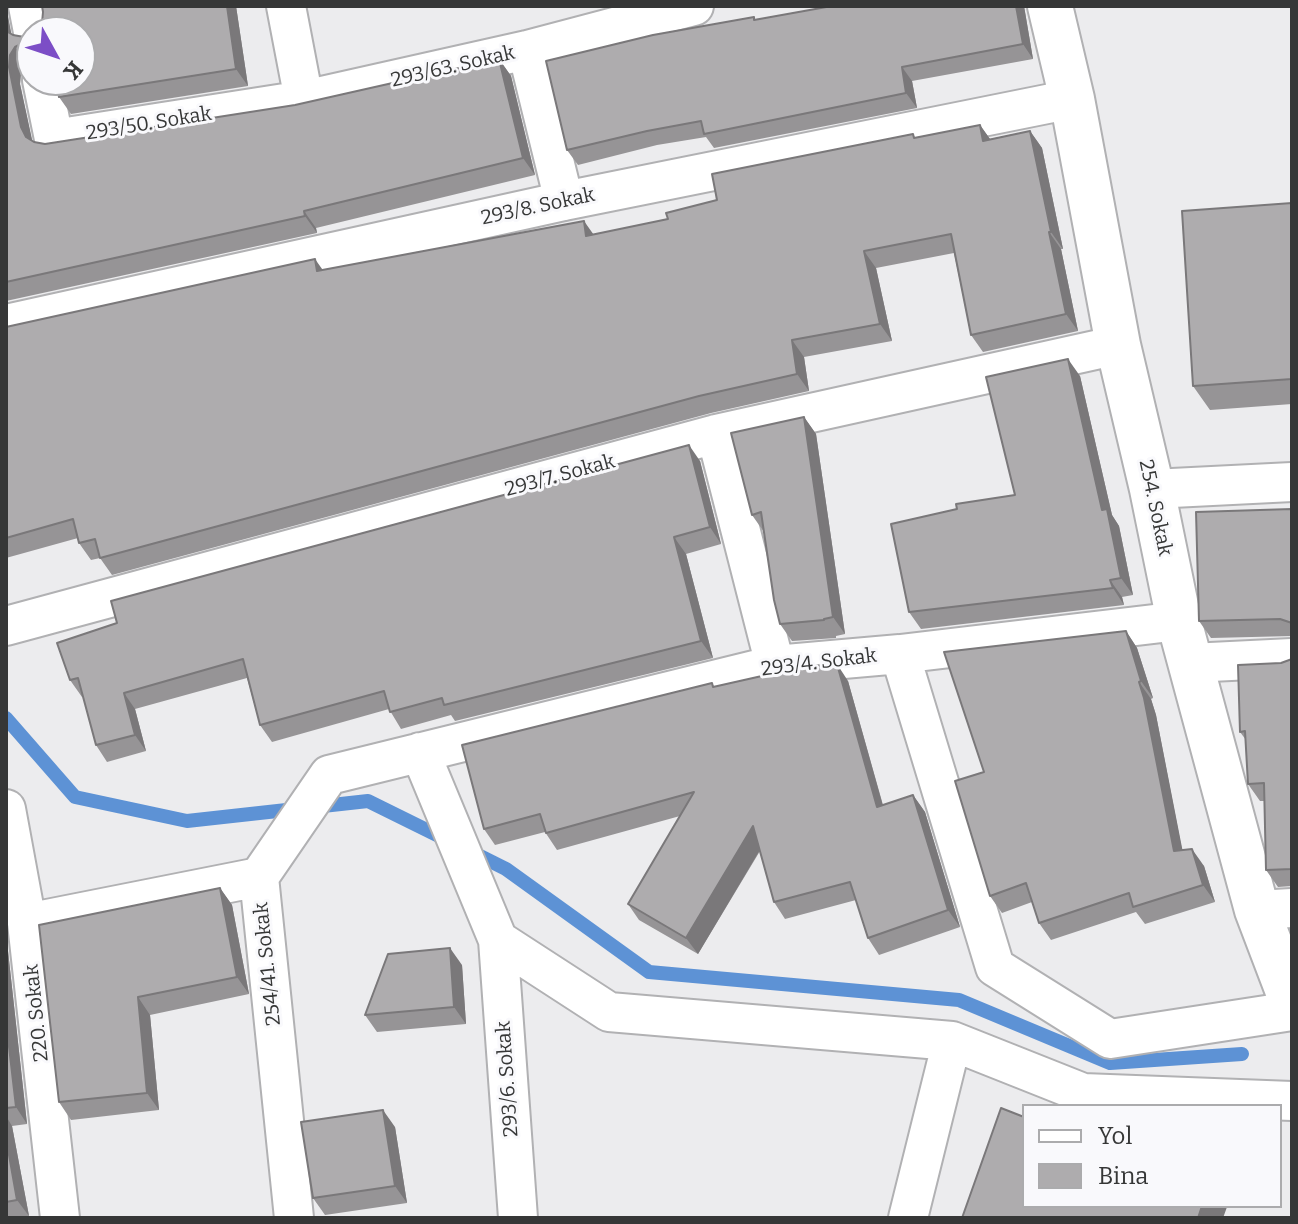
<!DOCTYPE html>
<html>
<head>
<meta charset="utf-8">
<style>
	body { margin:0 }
	#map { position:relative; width:1298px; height:1224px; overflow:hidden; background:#ececee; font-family:Bitter,serif }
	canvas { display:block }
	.frame { position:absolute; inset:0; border:8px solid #363737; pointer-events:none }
	.legend { position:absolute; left:1022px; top:1104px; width:260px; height:104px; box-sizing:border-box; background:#f9f9fc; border:2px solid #ababad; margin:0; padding:10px 14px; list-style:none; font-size:24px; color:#363737 }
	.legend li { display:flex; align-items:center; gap:16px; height:40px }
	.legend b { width:40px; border:2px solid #ababad }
	.north { position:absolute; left:16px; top:16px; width:80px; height:80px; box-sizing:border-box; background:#f9f9fc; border:2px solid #ababad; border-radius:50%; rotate:130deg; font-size:22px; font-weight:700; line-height:32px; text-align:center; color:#363737 }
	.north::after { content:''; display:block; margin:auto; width:28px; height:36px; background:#7c4ec6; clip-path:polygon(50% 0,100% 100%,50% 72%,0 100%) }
</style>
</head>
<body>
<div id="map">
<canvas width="1298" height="1224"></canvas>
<div class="frame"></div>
<ul class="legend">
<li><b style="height:10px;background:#fff"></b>Yol</li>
<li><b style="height:22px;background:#aeacae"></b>Bina</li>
</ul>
<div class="north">K</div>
</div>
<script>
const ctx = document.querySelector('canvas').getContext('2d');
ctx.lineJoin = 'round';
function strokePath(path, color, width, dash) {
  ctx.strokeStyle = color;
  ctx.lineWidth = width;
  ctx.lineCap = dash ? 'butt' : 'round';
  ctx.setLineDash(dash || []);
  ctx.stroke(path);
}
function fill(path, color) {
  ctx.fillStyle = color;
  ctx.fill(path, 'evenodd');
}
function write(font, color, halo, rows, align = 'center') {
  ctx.font = font + ' Bitter,serif';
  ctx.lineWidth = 6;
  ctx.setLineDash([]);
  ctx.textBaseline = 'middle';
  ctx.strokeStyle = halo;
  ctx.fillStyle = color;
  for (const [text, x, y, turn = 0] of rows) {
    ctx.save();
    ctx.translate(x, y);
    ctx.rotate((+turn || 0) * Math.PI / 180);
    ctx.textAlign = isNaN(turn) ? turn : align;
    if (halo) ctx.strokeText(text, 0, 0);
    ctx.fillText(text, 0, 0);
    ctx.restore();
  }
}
strokePath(new Path2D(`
	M6,718L75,797L187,821L368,801L449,841
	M468,850L506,869L649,972L959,1000L1110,1063L1242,1054`), '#5d92d5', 14);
const street = new Path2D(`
	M28,6L33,32
	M286,6L304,100L527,50L694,6
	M527,50L564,201
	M42,80L54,139L304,100
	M6,324L564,201L1072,99
	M716,434L775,665
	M1152,489L1292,482
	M6,626L716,434L1118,345
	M900,654L995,967L1110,1039L1292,1011
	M1190,663L1292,658
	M420,752L498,940L609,1012L952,1041L1083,1093L1292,1101
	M6,809L27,923L60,1218
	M1257,910L1292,908
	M27,923L259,877
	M498,940L518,1218
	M294,1218L259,877L329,775L775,665L900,654L1179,621
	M908,1218L952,1041`);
const secondary = new Path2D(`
	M1050,6L1072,99L1118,345L1152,489L1179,621L1257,910L1292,1002`);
strokePath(street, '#b1b1b3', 42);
strokePath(secondary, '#b1b1b3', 48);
strokePath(street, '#fff', 38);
strokePath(secondary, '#fff', 44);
fill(new Path2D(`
	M6,6L11,34L24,37L32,33V61L27,64L21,72L20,84L32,141L34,142L45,144L295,105L499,59L511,76L535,175L316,228L317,233L6,301Z
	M42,6H236L248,86L71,114L59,97L80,80L42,23L43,12Z
	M1024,6L1033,59L912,81L917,108L714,148L706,137L657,145L578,165L567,150L754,17L756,20Z
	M980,125L990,139L1030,131L1042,148L1063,249H1061L1078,331L983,352L971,335L954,253L876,268L892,341L804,357L809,391L711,413L112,575L100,558L91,560L79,543L78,538L6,558V327L323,270L594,235L668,219L717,200L916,138Z
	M1292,203V404L1210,410L1193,386Z
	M1080,376L1112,515L1119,526L1133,595L1122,597L1124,605L921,629L909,612L957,509L1015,495Z
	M804,417L816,434L845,634L836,636V638L792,641L780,624L764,532L752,515Z
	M700,461L721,544L686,554L713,658L455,721L451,715L401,729L389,709L272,742L260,725L247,678L135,709L146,751L107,762L96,745L83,697H82L70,680Z
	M1292,509V636L1211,638L1199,621Z
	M1126,631L1137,648L1153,698L1151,699L1156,715L1182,850L1204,866L1215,902L1145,924L1136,912L1051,940L1039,923L1032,902L1002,913L990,896L984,772Z
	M1292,659V886L1278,887L1266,870L1264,801H1260L1248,784L1246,740L1240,732L1281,663Z
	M848,681L883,805L913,795L925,812L960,927L879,955L868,938L856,900L785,919L774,902L760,851L698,954L639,920L628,904L680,816L557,850L545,832L495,845L484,829L714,687Z
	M220,888L232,905L249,994L150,1015L159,1110L71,1120L59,1102Z
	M6,948L8,951L27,1124L12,1126L29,1216L21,1218H6Z
	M462,965L466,1024L377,1032L365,1015Z
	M395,1127L407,1203L325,1215L313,1198Z`), '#969496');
fill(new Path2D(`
	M6,6L12,37L17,47L6,31Z
	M227,6H236L248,86L236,69Z
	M1016,6H1024L1033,59L1023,44Z
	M15,47L27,64L21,72L20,84L33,144L26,137L21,127L9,67L10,55Z
	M499,59L511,76L535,175L523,158Z
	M902,67L912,81L917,108L906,93Z
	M980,125L992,142L983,141Z
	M1030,131L1042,148L1063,249L1051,232Z
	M304,211L316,228L317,233L305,216Z
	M584,221L596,238L586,236Z
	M1049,232L1061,249L1078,331L1066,314Z
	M864,251L876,268L892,341L880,324Z
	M315,259L327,276L317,271Z
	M792,340L804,357L809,391L797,374Z
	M1068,359L1080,376L1112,515L1119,526L1133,595L1121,578L1102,510Z
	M804,417L816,434L845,634L833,617Z
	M689,445L700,461L721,544L710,527Z
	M674,537L686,554L713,658L701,641Z
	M1110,580L1122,597L1124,605L1113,588Z
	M1126,631L1137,648L1153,698L1141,681Z
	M837,664L848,681L888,824L877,807Z
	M1139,682L1151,699L1156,715L1186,868L1174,851Z
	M124,693L135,709L146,751L135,735Z
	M913,795L925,812L960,927L948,910Z
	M753,826L764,843L698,954L686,938Z
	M1192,849L1204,866L1215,902L1203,885Z
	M220,888L232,905L249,994L237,977Z
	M6,948L8,951L27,1124L16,1107L6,1021Z
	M450,948L462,965L466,1024L454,1007Z
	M138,997L150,1015L159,1110L147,1093Z
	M383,1110L395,1127L407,1203L395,1186Z
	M6,1116L12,1126L29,1216L17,1200L6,1138Z
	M1202,1206H1226L1227,1207L1223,1218H1198Z`), '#7a787a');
const building = new Path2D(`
	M42,6H227L236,69L59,97L56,80H80V32H35L42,23L43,12Z
	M832,6H1016L1023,44L902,67L906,93L704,134L701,121L647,131L567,150L546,61L653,35L754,17V20Z
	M6,31L13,35L24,37L32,33V42H25L15,47L10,55L9,67L21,127L26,137L34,142L45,144L295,105L499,59L523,158L304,211L305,216L6,282Z
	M980,125L983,141L1030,131L1051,232H1049L1066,314L971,335L951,234L864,251L880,324L792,340L797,374L699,396L100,558L95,539L79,543L73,519L6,538V327L315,259L317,271L584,221L586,236L668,219L666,213L717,200L712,174L913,134L914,138Z
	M1292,203V379L1193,386L1182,211Z
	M1068,359L1102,510L1107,509L1121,578L1110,580L1113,588L909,612L891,524L957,509L956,504L1015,495L986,377Z
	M804,417L833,617L824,619V620L780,624L774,600L761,512L752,515L731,433Z
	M689,445L710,527L674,537L701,641L444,705L442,698L390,712L384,691L260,725L243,659L124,693L135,735L96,745L78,678L70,680L57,643L117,623L111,601Z
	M1292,509V623L1280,619L1199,621L1196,512Z
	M1126,631L1141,681L1139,682L1144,698L1174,851L1192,849L1203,885L1133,907L1129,893L1039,923L1026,883L990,896L955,781L984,772L944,652Z
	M1292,659V869L1266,870L1264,783L1248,784L1245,731L1240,732L1238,665L1281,663Z
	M837,664L877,807L913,795L948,910L868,938L850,882L774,902L753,826L686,938L628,904L694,792L546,833L540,814L484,829L462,745L712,683L713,687L784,671V668Z
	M220,888L237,977L138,997L147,1093L59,1102L39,925Z
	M450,948L454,1007L365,1015L388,954Z
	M6,1021L16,1107L6,1108Z
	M1001,1108L1024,1117V1206H1202L1198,1218H962Z
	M383,1110L395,1186L313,1198L301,1122Z
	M6,1138L17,1200L6,1202Z`);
fill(building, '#aeacae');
strokePath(building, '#7a787a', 2);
write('20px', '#363737', '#f9f9fc', [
	["293/63. Sokak",453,67,-13],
	["293/50. Sokak",149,124,-9],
	["293/8. Sokak",538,207,-12],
	["293/7. Sokak",560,476,-15],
	["254. Sokak",1155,508,78],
	["293/4. Sokak",819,663,-7],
	["254/41. Sokak",268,964,-96],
	["220. Sokak",37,1013,-96],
	["293/6. Sokak",508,1079,-94]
]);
</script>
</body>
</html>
